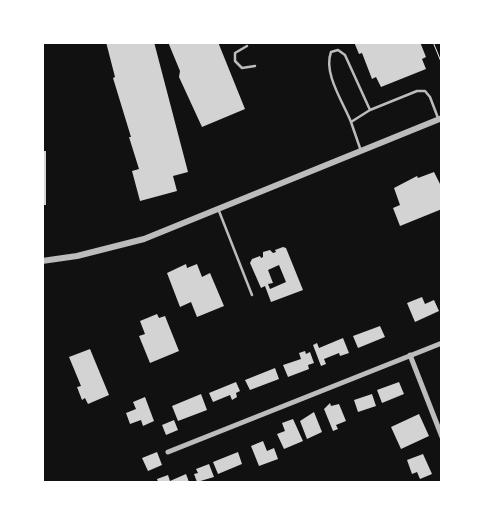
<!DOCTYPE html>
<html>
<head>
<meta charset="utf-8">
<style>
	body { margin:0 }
	#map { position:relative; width:484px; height:525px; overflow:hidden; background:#111; font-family:Commissioner,sans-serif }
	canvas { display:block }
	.frame { position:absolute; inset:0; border:44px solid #fff; pointer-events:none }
</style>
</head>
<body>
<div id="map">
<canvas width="484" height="525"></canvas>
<div class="frame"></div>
</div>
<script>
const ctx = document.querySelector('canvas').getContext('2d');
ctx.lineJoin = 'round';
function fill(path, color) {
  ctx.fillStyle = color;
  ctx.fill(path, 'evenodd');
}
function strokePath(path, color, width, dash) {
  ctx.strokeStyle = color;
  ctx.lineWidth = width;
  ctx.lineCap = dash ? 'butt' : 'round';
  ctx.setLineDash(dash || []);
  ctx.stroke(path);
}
fill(new Path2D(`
	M106,42H154L188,172L173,176L177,191L140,201L132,171L139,169L129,137H131L113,78L115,77Z
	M168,42H218L245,109L202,127L179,77L180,71Z
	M354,42H420L426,57L422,59L426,69L381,87L376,77L372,79L362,53L359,54Z
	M42,151H46V205H42Z
	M434,172L442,188V209L400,226L393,208L400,205L394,188L417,176L418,178Z
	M283,247L286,248L303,290L271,302L265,286L261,288L250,263L252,259L260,256L261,258L263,257V252L270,250L273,253L276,252L275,250ZM279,265L286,282L270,289L268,284L273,283L268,270Z
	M186,264L187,268L197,264L202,277L210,273L224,306L197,317L191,302L180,307L167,273Z
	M422,297L425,304L434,300L439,311L415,322L407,303Z
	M157,314L159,318L165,316L179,351L150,363L139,336L145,334L140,321Z
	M380,326L385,337L358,348L353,336Z
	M343,338L349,353L340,356L339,353L324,359L326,364L321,366L313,345L317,343L319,348Z
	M90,349L109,395L88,404L85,398L82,400L77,387L81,386L69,357Z
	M305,351L306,354L310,352L314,363L308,365L309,369L288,377L283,365L301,359L299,353Z
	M275,368L279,379L250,390L245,380Z
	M236,382L240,391L236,393L237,397L232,400L230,395L213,402L209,393Z
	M399,382L404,394L382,403L377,390Z
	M201,394L207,410L178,421L172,406Z
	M372,394L376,406L358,412L354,400Z
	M145,397L154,421L143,426L141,420L130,424L126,413L136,409L133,402Z
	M330,403L331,406L339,404L346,421L336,425L338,429L333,431L324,409Z
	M314,412L322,432L307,439L300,421Z
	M419,414L429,436L401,449L391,427Z
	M293,419L303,441L284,449L277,434L285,431L282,423Z
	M174,420L178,430L166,435L162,425Z
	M263,441L267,451L274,448L278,459L259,466L251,446Z
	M157,452L162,465L148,471L142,458Z
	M238,452L242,464L218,474L213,462Z
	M423,454L432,474L420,479L417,472L412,474L407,460Z
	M209,464L214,477L197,482L194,474L198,473L196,469Z
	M186,474L189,482H158L157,479L168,475L170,481Z`), '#d3d3d3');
strokePath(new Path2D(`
	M433,42L442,64`), '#f5f5f5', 1);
strokePath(new Path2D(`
	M247,46L235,53V61L242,68L255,66
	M351,122C343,102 323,73 331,52L338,50L345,55L370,110
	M361,151L351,122L370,110L417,91H425L430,97L438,118
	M219,211L252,295`), '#bcbcbc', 2.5);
strokePath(new Path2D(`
	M410,355L442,437
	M168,452L442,343`), '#bcbcbc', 5);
strokePath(new Path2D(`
	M42,261L77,256L144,239L442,118`), '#bcbcbc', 6);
</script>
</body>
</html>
